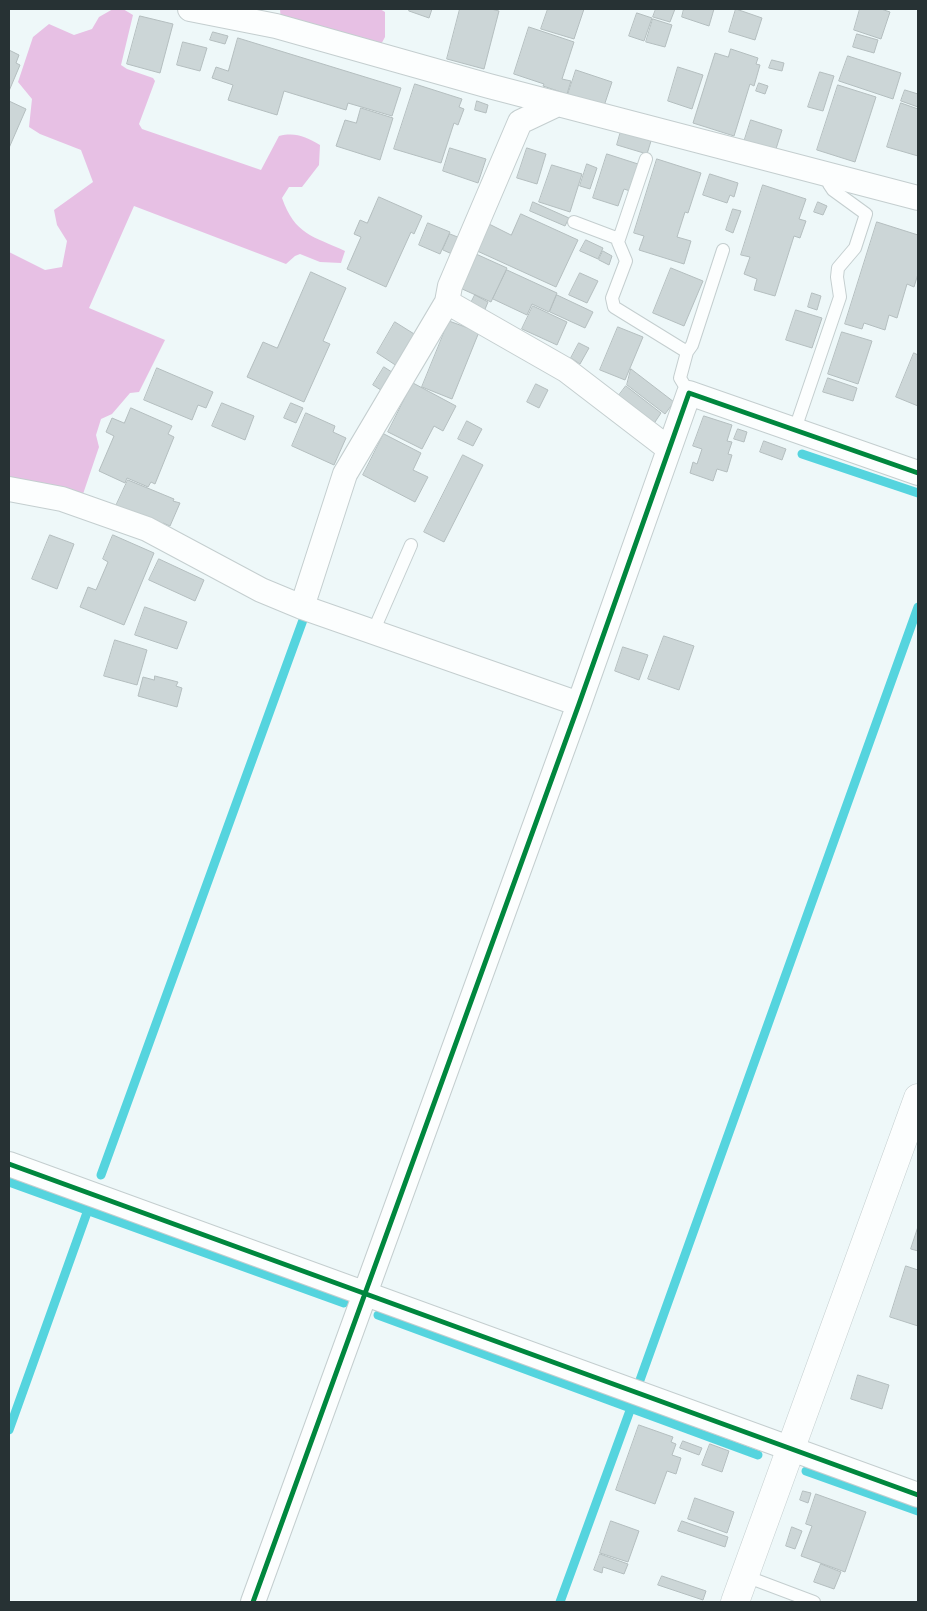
<!DOCTYPE html>
<html>
<head>
<meta charset="utf-8">
<style>
	body { margin:0 }
	#map { position:relative; width:927px; height:1611px; overflow:hidden; background:#eef8f9; font-family:Barlow,sans-serif }
	canvas { display:block }
	.frame { position:absolute; inset:0; border:10px solid #273234; pointer-events:none }
</style>
</head>
<body>
<div id="map">
<canvas width="927" height="1611"></canvas>
<div class="frame"></div>
</div>
<script>
const ctx = document.querySelector('canvas').getContext('2d');
ctx.lineJoin = 'round';
function fill(path, color) {
  ctx.fillStyle = color;
  ctx.fill(path, 'evenodd');
}
function strokePath(path, color, width, dash) {
  ctx.strokeStyle = color;
  ctx.lineWidth = width;
  ctx.lineCap = dash ? 'butt' : 'round';
  ctx.setLineDash(dash || []);
  ctx.stroke(path);
}
fill(new Path2D(`
	M113,9H123L133,15L121,65L127,69L153,78L155,81L139,124L142,129L261,170L279,136C296,132 306,137 320,145L319,165L302,187H289L282,198C295,235 313,236 345,251L341,263L320,262L300,254L295,256L286,264L134,206L89,308L165,340L139,392L130,393L112,414L101,419L96,435L99,447L82,497L9,481V252L45,270L62,267L67,241L57,225L54,210L93,182L81,150L40,134L29,127L32,99L18,82L33,37L49,24L74,35L92,29L99,17Z
	M280,9H380L385,12V37L378,50L281,22Z`), '#e7c0e4');
strokePath(new Path2D(`
	M802,454L918,493
	M101,1175L303,620
	M9,1182L344,1303
	M378,1315L758,1455
	M640,1380L918,607
	M9,1430L89,1207
	M806,1471L918,1511
	M560,1602L632,1405`), '#55d4de', 9);
const building = new Path2D(`
	M410,9H432L429,18L409,11Z
	M460,9H491L499,11L484,69L447,59Z
	M548,9H584L574,39L541,29Z
	M656,9H675L670,22L653,17Z
	M684,9H714L709,26L682,17Z
	M736,9L762,18L755,40L729,32Z
	M860,9H881L890,12L881,39L854,30Z
	M637,13L652,18L644,41L629,36Z
	M140,16L173,24L160,73L127,64Z
	M653,19L672,25L665,47L646,42Z
	M529,27L574,42L562,79L571,81L567,94L543,86L544,84L514,74Z
	M213,32L228,36L225,44L210,40Z
	M857,34L878,40L874,53L853,47Z
	M238,38L401,88L392,116L348,103L346,110L284,91L277,115L228,100L233,85L212,78L216,67L228,71Z
	M183,42L207,48L200,71L177,65Z
	M731,49L758,58L756,64L760,65L754,86L750,84L734,136L693,123L715,53L728,57Z
	M9,50L19,55L16,63L20,65L9,91Z
	M848,56L901,73L893,99L839,81Z
	M772,60L784,63L782,71L769,68Z
	M678,67L703,75L692,109L668,101Z
	M576,70L612,82L604,106L568,95Z
	M820,72L834,76L823,111L808,107Z
	M759,83L768,86L765,94L756,91Z
	M415,84L462,99L459,107L464,109L458,125L454,123L441,163L394,149Z
	M838,85L876,97L855,162L817,150Z
	M905,90L918,94V107L901,101Z
	M9,101L26,109L9,148Z
	M477,101L488,105L486,113L475,110Z
	M901,103L918,109V156L887,147Z
	M361,108L393,118L380,160L336,146L345,120L356,123Z
	M751,120L782,130L775,152L744,142Z
	M621,131L651,141L647,154L617,145Z
	M450,148L486,159L478,183L443,171Z
	M527,148L546,154L537,184L517,178Z
	M607,154L638,164L630,191L624,189L618,206L593,198Z
	M657,159L701,173L688,213L685,212L677,237L691,241L684,264L639,250L644,236L634,233Z
	M587,164L597,168L590,189L580,186Z
	M552,165L582,174L570,212L539,202Z
	M710,174L738,183L734,197L730,195L727,203L703,195Z
	M763,185L806,199L799,219L806,221L800,238L794,236L775,296L754,290L757,279L744,274L750,257L741,255Z
	M379,197L422,216L414,234L411,232L386,287L347,269L361,237L354,234L360,220L367,223Z
	M533,202L569,218L565,226L530,211Z
	M818,202L827,206L823,215L814,212Z
	M733,209L741,211L733,233L726,230Z
	M521,214L578,240L556,287L475,250L487,223L511,235Z
	M877,222L918,235V274L914,287L907,284L897,318L889,315L885,330L864,323L862,329L845,324Z
	M428,223L450,232L440,254L419,245Z
	M450,234L460,238L452,254L443,250Z
	M586,240L603,248L598,259L580,251Z
	M603,251L612,256L609,265L599,260Z
	M476,254L507,268L491,302L460,288Z
	M671,268L703,281L684,326L653,313Z
	M507,270L557,293L549,312L532,304L527,315L493,299Z
	M311,272L346,288L323,341L330,344L304,402L247,377L263,342L277,348Z
	M580,273L598,281L587,303L569,295Z
	M812,293L821,296L817,310L808,307Z
	M475,295L488,302L483,314L469,307Z
	M557,295L593,312L585,328L550,312Z
	M533,306L567,322L557,345L522,329Z
	M796,310L822,318L812,348L786,340Z
	M449,321L479,332L452,399L422,387Z
	M395,322L419,337L400,368L377,353Z
	M618,327L643,337L625,380L600,370Z
	M842,332L872,341L858,384L828,374Z
	M579,343L589,348L580,364L571,358Z
	M914,353L918,355V406L896,397Z
	M384,367L395,374L384,392L373,385Z
	M157,368L213,392L206,408L198,405L192,420L144,400Z
	M631,369L674,402L665,414L627,385Z
	M828,378L857,388L853,401L823,392Z
	M413,383L456,406L443,431L434,426L422,449L388,432Z
	M536,384L548,390L539,408L527,402Z
	M626,386L661,413L653,425L617,398Z
	M222,403L254,416L245,440L212,426Z
	M291,403L303,408L296,423L284,418Z
	M131,408L172,426L168,434L174,437L155,484L151,482L148,487L127,478L125,483L99,471L114,436L106,432L112,418L124,423Z
	M306,413L335,426L333,432L346,438L334,465L292,446Z
	M704,416L732,425L727,441L732,442L728,454L732,455L727,472L717,469L713,481L690,473L693,462L697,464L702,449L693,446Z
	M467,421L482,429L473,446L458,439Z
	M738,429L747,432L744,442L734,439Z
	M384,434L421,453L413,470L428,477L415,502L363,475Z
	M764,441L786,449L782,460L760,452Z
	M463,455L483,465L444,542L424,532Z
	M128,480L174,499L173,501L180,503L170,526L163,523L162,526L116,506Z
	M50,535L74,544L57,589L32,579Z
	M113,535L154,553L124,625L80,607L88,587L96,590L108,562L103,559Z
	M159,559L204,580L195,601L149,580Z
	M145,607L187,622L177,649L135,635Z
	M664,636L694,646L679,690L648,679Z
	M115,640L147,650L137,685L104,676Z
	M623,647L648,655L639,680L615,671Z
	M155,676L178,682L176,686L182,688L177,707L138,696L143,677L154,680Z
	M918,1227V1251L911,1249Z
	M906,1266L918,1270V1326L890,1317Z
	M858,1375L889,1385L882,1409L851,1399Z
	M639,1425L673,1437L671,1442L676,1444L672,1455L681,1458L676,1474L667,1471L655,1504L616,1490Z
	M683,1441L702,1448L699,1455L680,1448Z
	M710,1444L729,1451L722,1472L702,1465Z
	M803,1491L811,1493L808,1503L800,1500Z
	M816,1494L866,1512L845,1572L801,1556L812,1526L806,1524Z
	M695,1498L734,1512L727,1533L688,1519Z
	M611,1521L639,1531L628,1562L600,1553Z
	M682,1521L728,1537L725,1547L678,1531Z
	M792,1527L802,1531L795,1549L786,1546Z
	M600,1554L628,1564L624,1574L603,1567L602,1573L594,1570Z
	M821,1564L841,1572L834,1589L814,1582Z
	M662,1576L706,1591L703,1600L658,1585Z`);
fill(building, '#ccd6d7');
strokePath(building, '#b4bebf', 1);
const service = new Path2D(`
	M646,159L618,242L626,261L612,298L614,307L687,352L680,378L689,393
	M574,222L619,239
	M687,352L692,345L723,250
	M795,429L840,297L837,277L838,268L855,248L866,214L833,190L829,184L830,176
	M373,632L411,545
	M745,1576L814,1602`);
const minor = new Path2D(`
	M190,9L276,26L489,86L918,198
	M447,302L566,370L669,449
	M9,489L62,499L147,529L261,590L302,607L579,704
	M302,607L345,474L447,302L450,286L520,122L558,104
	M9,1164L918,1495
	M253,1602L579,704L689,393L918,473`);
const tertiary = new Path2D(`
	M735,1602L918,1098`);
strokePath(service, '#c4cecf', 14);
strokePath(minor, '#c4cecf', 26);
strokePath(tertiary, '#c4cecf', 29);
strokePath(service, '#fcfefe', 12);
strokePath(minor, '#fcfefe', 24);
strokePath(tertiary, '#fcfefe', 28);
strokePath(new Path2D(`
	M9,1164L918,1495
	M253,1602L579,704L689,393L918,473`), '#00873e', 5);
</script>
</body>
</html>
